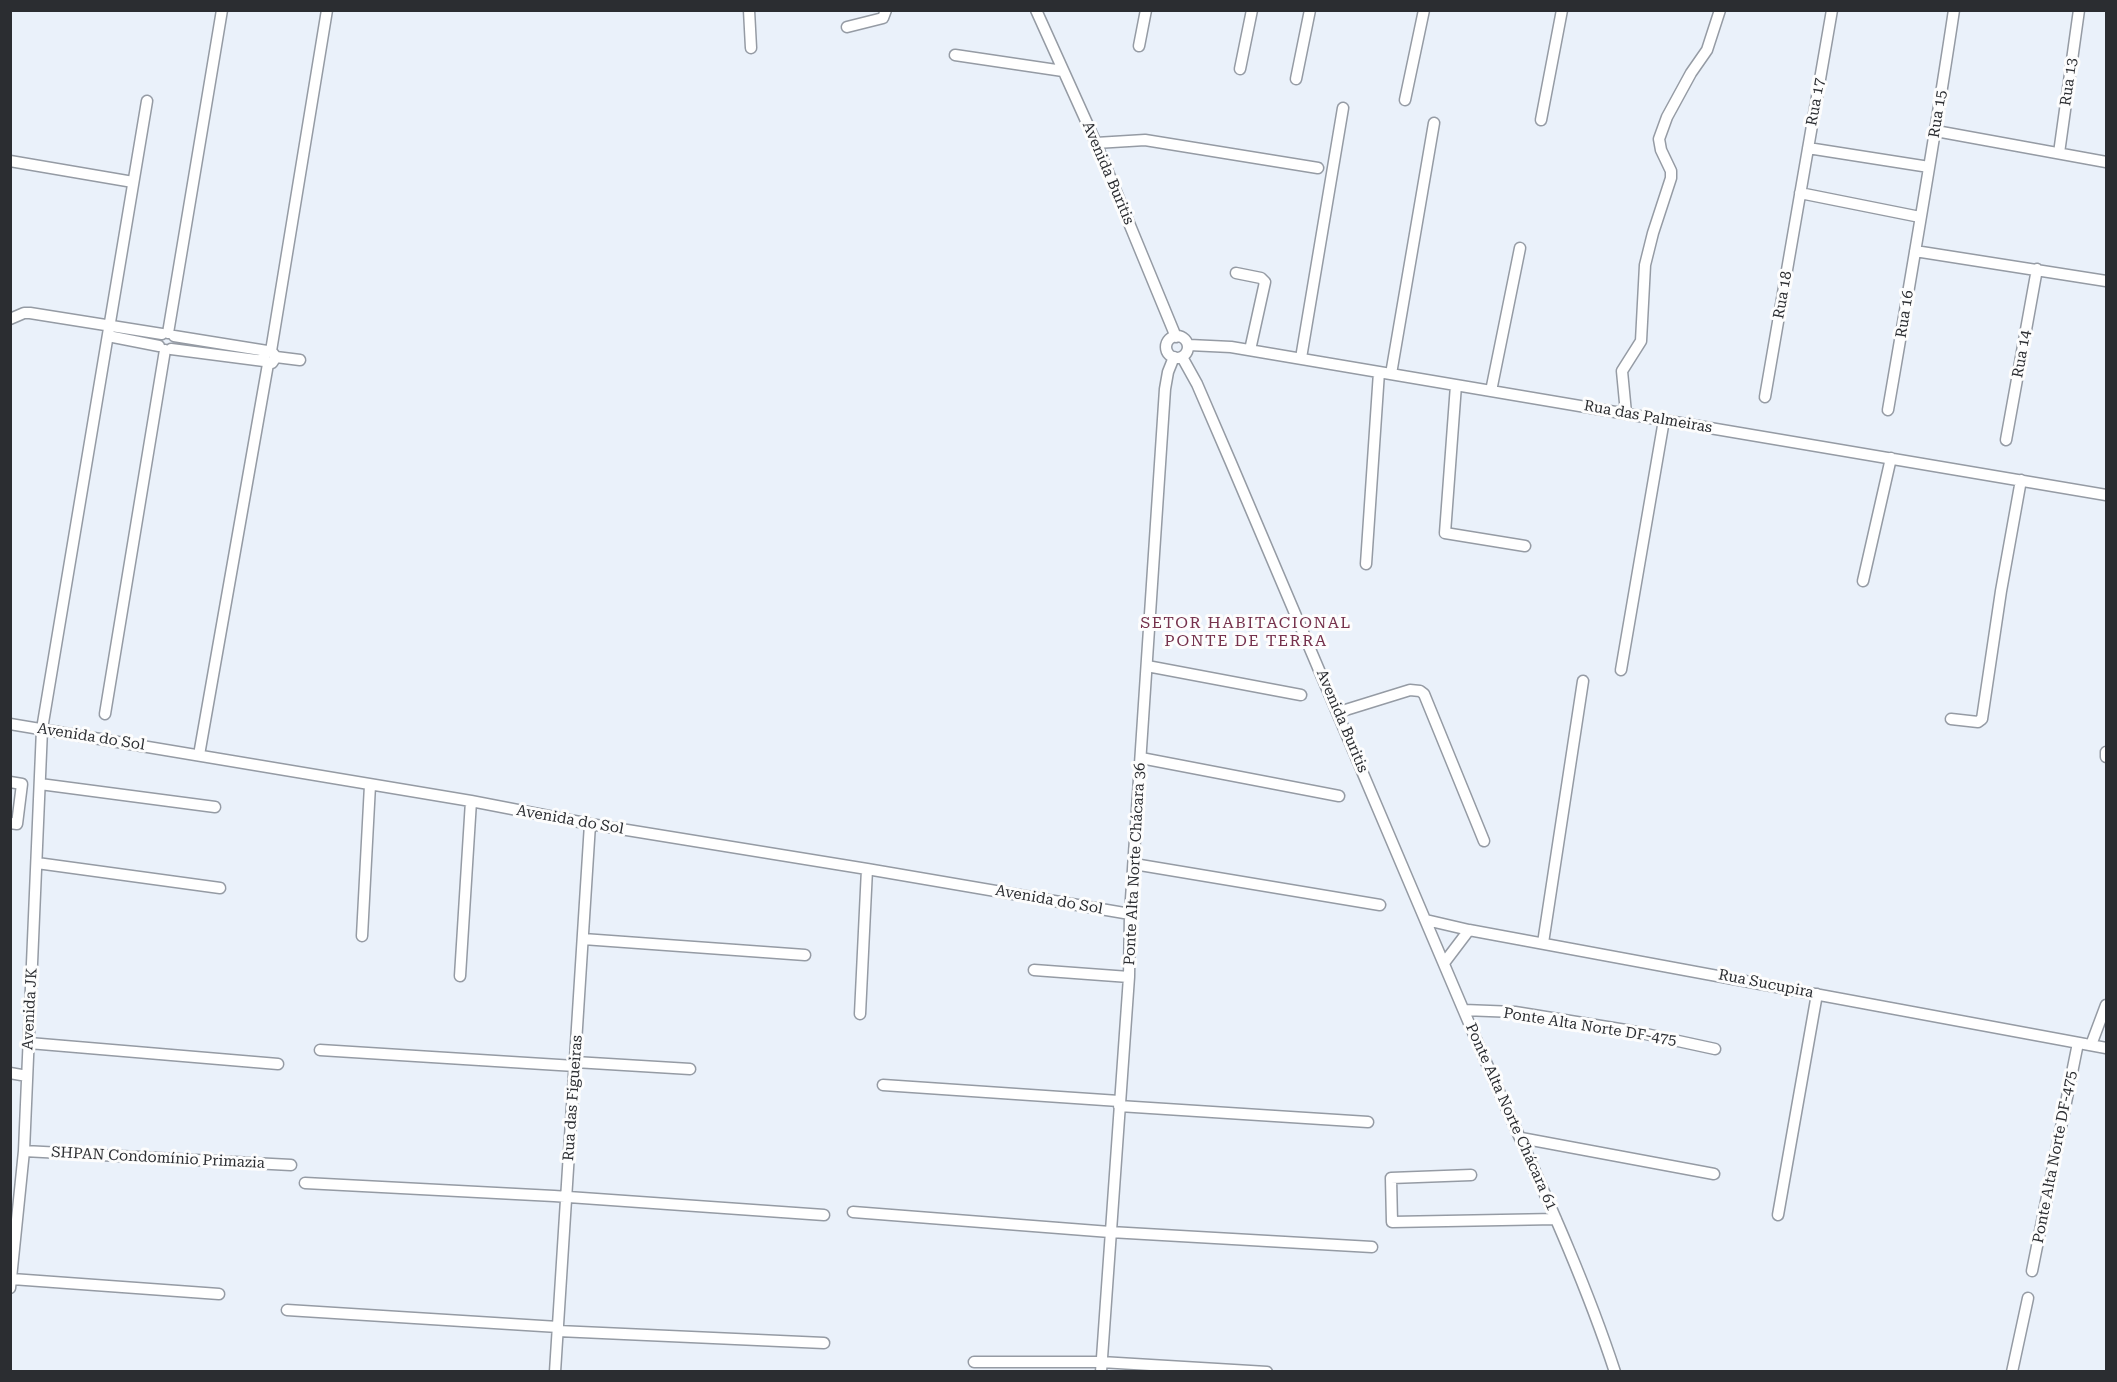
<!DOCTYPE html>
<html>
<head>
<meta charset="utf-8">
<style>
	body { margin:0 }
	#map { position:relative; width:2117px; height:1382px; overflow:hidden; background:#eaf1fa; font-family:"Roboto Serif",serif }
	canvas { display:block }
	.frame { position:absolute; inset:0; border:12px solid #2b2d31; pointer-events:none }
</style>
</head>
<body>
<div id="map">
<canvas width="2117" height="1382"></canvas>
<div class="frame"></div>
</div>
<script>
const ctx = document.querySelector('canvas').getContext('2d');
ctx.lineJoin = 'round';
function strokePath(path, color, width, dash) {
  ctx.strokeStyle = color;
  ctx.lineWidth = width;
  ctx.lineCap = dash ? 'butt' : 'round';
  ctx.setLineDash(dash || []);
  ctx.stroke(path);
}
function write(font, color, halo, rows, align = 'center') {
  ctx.font = font + ' "Roboto Serif",serif';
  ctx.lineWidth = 6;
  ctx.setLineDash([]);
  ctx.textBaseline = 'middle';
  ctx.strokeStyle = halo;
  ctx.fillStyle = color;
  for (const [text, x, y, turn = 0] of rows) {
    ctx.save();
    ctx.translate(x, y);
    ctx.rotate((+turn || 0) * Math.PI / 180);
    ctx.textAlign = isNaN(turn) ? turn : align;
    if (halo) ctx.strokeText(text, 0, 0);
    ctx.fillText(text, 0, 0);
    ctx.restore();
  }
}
const minor = new Path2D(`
	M749,10L751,48
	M1036,10L1096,143L1176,337
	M847,27L883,18L886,10
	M1139,46L1146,10
	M955,55L1063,71
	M1240,69L1252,10
	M1296,79L1310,10
	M1405,100L1424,10
	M1541,120L1562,10
	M1936,131L2106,162
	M1096,143L1145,140L1318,168
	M1808,148L1929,167
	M2059,153L2079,10
	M10,161L133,182
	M1800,193L1920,217
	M1915,251L2106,281
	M1236,273L1261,278L1265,282L1250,350
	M10,319L24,313H30L162,334
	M168,333L222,10
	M108,336L159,346
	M174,336L267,351
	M1166 347a11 11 0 1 1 22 0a11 11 0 1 1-22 0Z
	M1189,345L1231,347L2106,495
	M171,349L264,361
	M271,351L327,10
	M276,357L272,363L268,364L263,357L267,351H271L276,357L300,360
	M1182,357L1197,384C1287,592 1375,801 1463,1009C1514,1130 1574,1247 1615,1372
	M1301,358L1343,108
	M1391,374L1434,123
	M1456,385L1445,533L1525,546
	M1491,391L1520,248
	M1765,397L1832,10
	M1888,410C1911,277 1934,144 1954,10
	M1626,413L1622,371L1641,341L1645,265L1653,233L1671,178V171L1661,150L1659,139L1667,117L1691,73L1707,50L1720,10
	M2006,440L2037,269
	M1366,564L1379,372
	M1863,581L1891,458
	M1147,666L1301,695
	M1621,670L1664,420
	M1339,712L1410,690L1420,691L1424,694L1484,841
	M105,714L165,350
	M1951,719L1978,722L1982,719L2001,591L2021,480
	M10,724L471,801L590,824L867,869L1130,914
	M199,755L268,364
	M2106,757V752
	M1141,758L1339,796
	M10,782L22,784L17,824L10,823
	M40,784L215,807
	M37,863L220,888
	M1134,864L1380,905
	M1426,920L1469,930L2106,1048
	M362,936L370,785
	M583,939L805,955
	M1543,943L1583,681
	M1444,963L1469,930
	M1034,970L1129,977
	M460,976L471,801
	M1464,1010L1515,1012L1632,1031L1715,1049
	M860,1014L867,869
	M29,1043L278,1064
	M2091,1045L2106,1005
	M320,1050L575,1066
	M575,1062L690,1069
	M10,1073L27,1076
	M883,1085L1119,1101
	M1119,1106L1368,1122
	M1521,1138L1714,1174
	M24,1151L291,1165
	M1471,1175L1391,1178L1392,1222L1556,1219
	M305,1183L554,1196L824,1215
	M853,1212L1110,1232L1372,1247
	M1778,1215L1817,994
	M2032,1271L2078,1043
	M12,1279L219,1294
	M10,1288L24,1151L42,729L147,101
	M287,1310L558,1327
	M558,1331L824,1343
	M974,1362H1101L1267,1372
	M555,1372L590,824
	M1101,1372L1129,977L1130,914L1165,389L1168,372L1174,357
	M2012,1372L2028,1298`);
strokePath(minor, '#959ba4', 13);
strokePath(minor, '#fff', 10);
write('15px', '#2b2d31', '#fdfdfd', [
	["Rua 13",2069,82,-82],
	["Rua 17",1816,102,-80],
	["Rua 15",1938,114,-81],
	["Avenida Buritis",1108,173,67],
	["Rua 18",1783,295,-80],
	["Rua 16",1905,314,-81],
	["Rua 14",2022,354,-80],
	["Rua das Palmeiras",1648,417,10],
	["Avenida Buritis",1342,721,67],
	["Avenida do Sol",91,737,9],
	["Avenida do Sol",570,820,10],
	["Ponte Alta Norte Chácara 36",1135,864,-87],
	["Avenida do Sol",1049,900,10],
	["Rua Sucupira",1766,984,11],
	["Avenida JK",30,1009,-87],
	["Ponte Alta Norte DF-475",1590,1027,9],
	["Rua das Figueiras",573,1098,-86],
	["Ponte Alta Norte Chácara 61",1511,1117,66],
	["Ponte Alta Norte DF-475",2055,1157,-79],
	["SHPAN Condomínio Primazia",158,1158,3]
]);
ctx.letterSpacing = '1.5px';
write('16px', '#75314c', '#fdfdfd', [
	["SETOR HABITACIONAL",1246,623],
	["PONTE DE TERRA",1246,641]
]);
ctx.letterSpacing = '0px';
</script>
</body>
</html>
